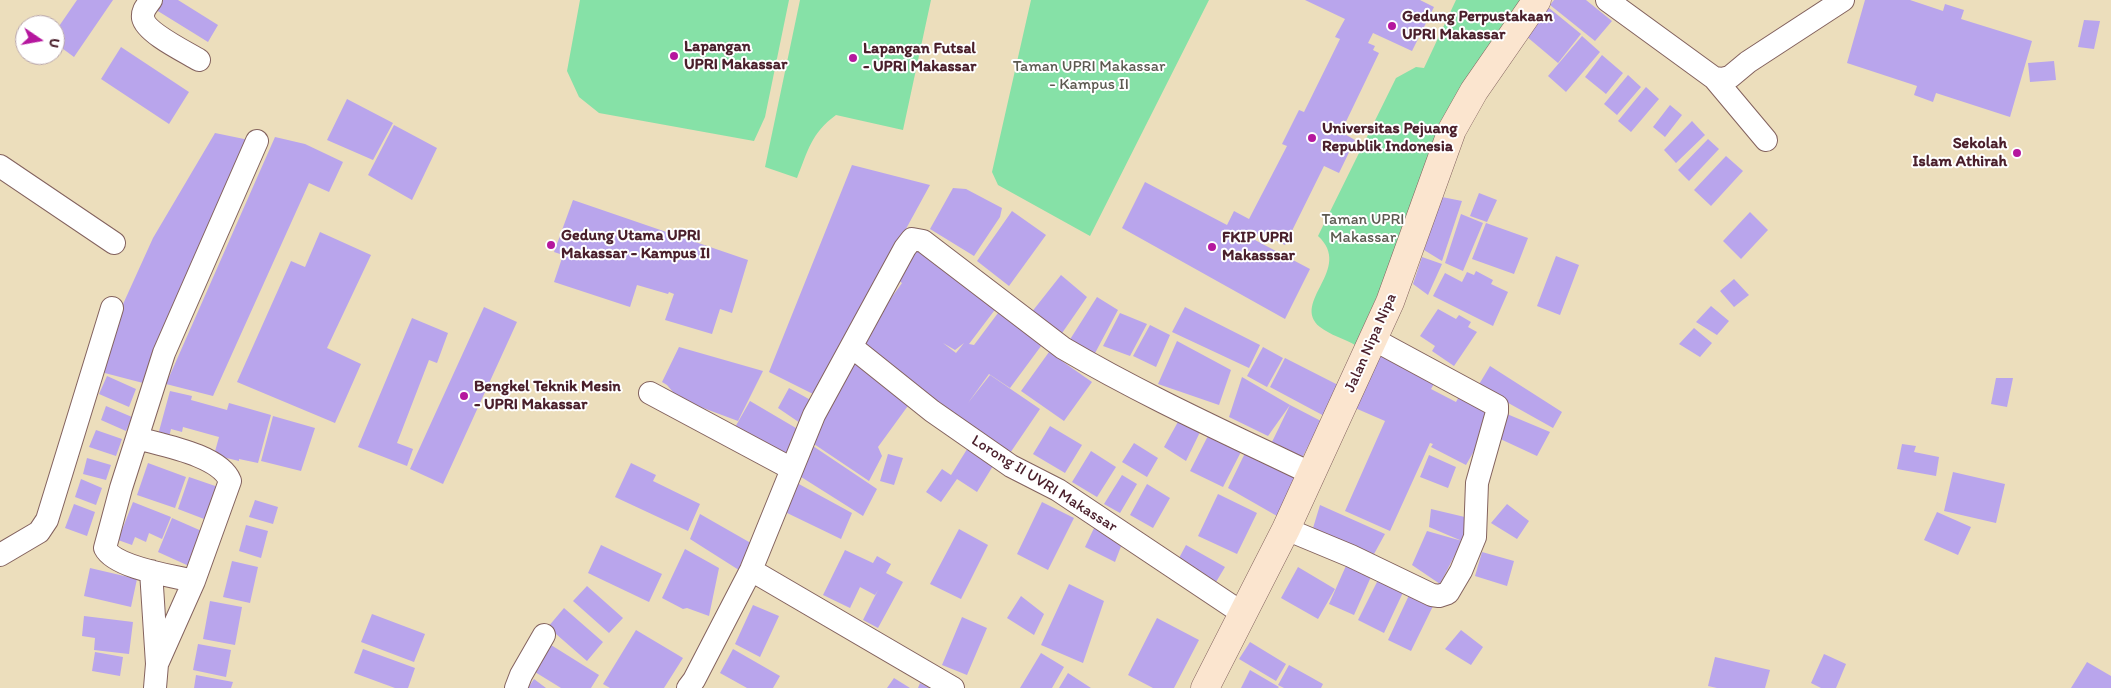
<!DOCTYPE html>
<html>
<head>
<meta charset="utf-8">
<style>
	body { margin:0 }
	#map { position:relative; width:2111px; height:688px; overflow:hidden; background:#ecdebc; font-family:Itim,sans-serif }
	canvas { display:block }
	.north { position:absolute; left:15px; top:15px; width:50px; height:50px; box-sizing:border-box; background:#fff; border:1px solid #b7a5aa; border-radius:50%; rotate:102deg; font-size:14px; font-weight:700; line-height:20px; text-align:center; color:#4a1f2b }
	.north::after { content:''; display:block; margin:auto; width:18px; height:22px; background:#b5179e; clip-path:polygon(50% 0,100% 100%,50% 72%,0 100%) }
</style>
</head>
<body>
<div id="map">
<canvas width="2111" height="688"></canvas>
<div class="north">U</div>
</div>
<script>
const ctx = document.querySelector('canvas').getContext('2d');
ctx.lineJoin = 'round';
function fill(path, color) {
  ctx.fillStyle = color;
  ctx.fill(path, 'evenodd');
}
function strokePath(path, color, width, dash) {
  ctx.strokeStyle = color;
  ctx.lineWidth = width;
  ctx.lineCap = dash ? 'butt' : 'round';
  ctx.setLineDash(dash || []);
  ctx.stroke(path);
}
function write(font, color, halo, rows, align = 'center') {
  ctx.font = font + ' Itim,sans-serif';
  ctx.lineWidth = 4;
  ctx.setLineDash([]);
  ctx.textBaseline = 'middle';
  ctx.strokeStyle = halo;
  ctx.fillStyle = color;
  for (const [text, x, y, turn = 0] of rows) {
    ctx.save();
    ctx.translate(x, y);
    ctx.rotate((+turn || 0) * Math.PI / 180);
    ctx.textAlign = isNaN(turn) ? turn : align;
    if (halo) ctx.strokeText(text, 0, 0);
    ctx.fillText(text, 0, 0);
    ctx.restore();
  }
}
fill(new Path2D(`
	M580,0H789L765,117L754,141L599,113L579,97L567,71Z
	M800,0H931L903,130L836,115C811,133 808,151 797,178L765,167Z
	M1031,0H1209L1090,236L998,185L992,172Z
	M1456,0H1525L1383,283L1355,345C1345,339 1330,335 1320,327C1290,302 1354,269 1318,236L1396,78L1416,67L1424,68Z`), '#86e1a7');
fill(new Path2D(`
	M77,0H113L74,57L55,43V32Z
	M158,0H178L218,25L208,42L153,8Z
	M1305,0H1420L1434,7L1412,51L1373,33L1368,43L1375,46L1373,50L1379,53L1341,132L1355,140L1339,173L1324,166L1285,245L1259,232L1255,240L1310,269L1285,319L1122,228L1145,182L1227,225L1234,211L1249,219L1287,146L1282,144L1299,110L1304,112L1340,39L1335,37L1345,19Z
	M1554,0H1586L1612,21L1595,41L1550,5Z
	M1865,0H1910L1943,11L1945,4L1964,10L1961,19L2032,41L2010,117L1936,93L1933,102L1914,95L1917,86L1847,63Z
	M1543,3L1581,34L1558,63L1520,31Z
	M2084,20L2100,21L2094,49L2078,47Z
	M1582,36L1600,52L1566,92L1548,76Z
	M121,47L189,92L169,124L101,79Z
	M1602,55L1623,73L1606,94L1585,77Z
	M2054,61L2056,80L2030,82L2028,63Z
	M1628,75L1641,87L1617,115L1604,104Z
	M1646,87L1659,99L1631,132L1618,121Z
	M347,99L393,123L373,160L327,140Z
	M1670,105L1682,115L1665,137L1653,127Z
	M1692,121L1705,135L1676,163L1664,150Z
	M394,125L437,148L412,200L368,175Z
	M215,133L249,140L164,328L143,383L97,371L114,324L153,238Z
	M275,137L305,144L343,162L329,192L309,183L213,396L166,384Z
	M1708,139L1719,149L1689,181L1678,170Z
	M1726,156L1743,171L1711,206L1694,190Z
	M852,165L930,185L815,395L769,372Z
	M953,188L966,189L1002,208L1000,217L974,256L930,229Z
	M1479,193L1497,200L1487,222L1470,216Z
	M1442,197L1462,201L1442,261L1424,250Z
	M573,200L748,260L732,313L720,309L712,334L665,320L674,294L669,292L668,294L637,285L630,307L554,282L563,255L554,252Z
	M1012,211L1046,235L1009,286L977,261Z
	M1750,212L1768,230L1741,259L1723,241Z
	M1461,214L1483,223L1463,271L1445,263Z
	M1486,223L1528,238L1514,274L1472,259Z
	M320,232L371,255L327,348L361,364L335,423L237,382L291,261L305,267Z
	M917,242L997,307L969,344L964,343L974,345L1001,309L1047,338L1010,388L989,374L968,403L990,375L1040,409L1006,459L856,346L902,283L893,276ZM943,343L955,350L964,343L956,353Z
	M1556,256L1579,265L1560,315L1537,306Z
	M1422,257L1442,264L1428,295L1413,284Z
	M1476,271L1493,280L1491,284L1508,292L1493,326L1433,296L1445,273L1462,282L1467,272L1474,275Z
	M1061,275L1087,297L1060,336L1031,313Z
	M1734,279L1749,295L1734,307L1720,291Z
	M1097,297L1118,310L1094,355L1069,341Z
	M1711,306L1729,321L1717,335L1696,322Z
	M484,307L517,322L443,484L410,469Z
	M1185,307L1260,345L1249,368L1172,332Z
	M1438,309L1456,319L1459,315L1471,322L1468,327L1477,332L1454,366L1432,351L1435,346L1420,336Z
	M1120,313L1147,324L1130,356L1103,346Z
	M412,318L448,333L437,363L429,360L397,443L413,449L407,466L358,447Z
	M1150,325L1170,335L1156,367L1133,356Z
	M1694,328L1712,343L1700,357L1679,344Z
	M1177,341L1231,370L1219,405L1158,384Z
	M679,347L763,371L738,421L679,399L667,385L662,382Z
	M1263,347L1283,358L1267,387L1247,376Z
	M1382,347L1439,375L1431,389L1456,402L1462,391L1495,407L1482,437L1466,465L1431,447L1433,444L1430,443L1390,531L1345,511L1385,421L1355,408Z
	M1049,352L1092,382L1064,421L1021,391Z
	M858,357L910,403L878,447L882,456L869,481L811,442Z
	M1285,358L1342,387L1328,418L1270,387Z
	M1490,366L1562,412L1553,428L1478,386Z
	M107,376L136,389L129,407L99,394Z
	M1242,377L1290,405L1268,436L1229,417Z
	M1996,378H2013L2007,407L1991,404Z
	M789,388L816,403L803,425L778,408Z
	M170,391L192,396L191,400L227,410L229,403L271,415L258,463L239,459V461L214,455L219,437L183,427L182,432L171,429L169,437L158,435Z
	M750,401L801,431L789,461L734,429Z
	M1290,405L1321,421L1301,460L1271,444Z
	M106,406L132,417L126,431L101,420Z
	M1507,414L1550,432L1537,456L1496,437Z
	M273,416L315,428L301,471L261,461Z
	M1179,420L1201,430L1186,461L1164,447Z
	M1050,426L1082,445L1065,473L1033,454Z
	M96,430L122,439L116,456L89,447Z
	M1211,430L1244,446L1223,487L1190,471Z
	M1134,443L1158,458L1147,477L1122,462Z
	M810,444L877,489L863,516L798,475Z
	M1902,444L1916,446L1914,452L1939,457L1936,476L1897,469Z
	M969,446L996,461L977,492L957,479L941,502L926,492L942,469L951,475Z
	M1247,449L1298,475L1277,516L1228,488Z
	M1091,451L1116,467L1097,497L1072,482Z
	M888,454L903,458L894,485L880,481Z
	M1429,455L1456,467L1448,488L1420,477Z
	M87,458L111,465L106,480L83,474Z
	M148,463L186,477L175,508L137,495Z
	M631,463L656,475L653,481L700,504L688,531L615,497Z
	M1953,472L2005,484L1996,523L1944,511Z
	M1122,475L1137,484L1120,513L1104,504Z
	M189,477L224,489L212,522L178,509Z
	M81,479L102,488L96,505L75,497Z
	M797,483L852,513L841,539L785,512Z
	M1147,484L1170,498L1153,528L1130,515Z
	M1218,494L1257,513L1237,554L1198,536Z
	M255,500L278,507L273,524L249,517Z
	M133,502L171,517L162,539L149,533L146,542L135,537L132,545L118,540Z
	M1042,502L1074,518L1048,570L1017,554Z
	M74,504L95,512L87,536L65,528Z
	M1507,504L1529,521L1517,539L1491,523Z
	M1320,505L1385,534L1374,554L1313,528Z
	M1431,509L1469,518L1462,541L1429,527Z
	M1937,512L1971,527L1958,555L1924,540Z
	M700,514L756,546L742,572L690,539Z
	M172,518L204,532L189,566L158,552Z
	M246,525L268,531L261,558L239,551Z
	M1095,526L1123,541L1115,562L1085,547Z
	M959,529L988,545L961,599L930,584Z
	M1427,531L1462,541L1440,584L1412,565Z
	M601,545L662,574L649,602L588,573Z
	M1186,545L1225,567L1216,582L1178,560Z
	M685,549L719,568L709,616L687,608L683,609L662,598Z
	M845,550L873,563L877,556L891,564L886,573L903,582L878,628L863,620L878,590L875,595L860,587L850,608L823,595Z
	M1482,552L1514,561L1507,586L1475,576Z
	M1349,559L1374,570L1354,615L1329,604Z
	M232,561L258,567L250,603L223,597Z
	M1298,567L1335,589L1318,619L1281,598Z
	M90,568L137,579L131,607L84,596Z
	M1381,574L1406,586L1384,633L1358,620Z
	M1069,584L1104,601L1083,663L1041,645Z
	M587,586L623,618L609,633L573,601Z
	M1411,591L1435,602L1411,651L1388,640Z
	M1021,596L1044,614L1034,635L1007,618Z
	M210,601L242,607L235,645L203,639Z
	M753,605L779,616L760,657L735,644Z
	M564,608L603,642L587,661L548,627Z
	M372,614L425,634L414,662L361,642Z
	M84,616L133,622L129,654L94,650L95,638L82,636Z
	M962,617L987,628L967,675L942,665Z
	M1157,618L1199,640L1174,688H1153L1128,675Z
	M636,630L683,658L664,688H610L603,684Z
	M1461,630L1483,647L1471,665L1445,649Z
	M1250,642L1286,664L1276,681L1239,659Z
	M198,644L231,650L226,677L193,670Z
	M551,645L599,675L591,688H561L535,672Z
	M363,649L415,668L408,688H395L354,673Z
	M733,649L780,676L773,688H747L720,673Z
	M95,652L123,657L120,676L92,671Z
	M1041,653L1064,667L1052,688H1020Z
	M1824,654L1846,664L1836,688H1821L1811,683Z
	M1715,657L1770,670L1765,688H1717L1708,686Z
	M2087,662L2111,676V688H2071Z
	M1289,665L1323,684L1321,688H1284L1278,685Z
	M1250,670L1279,687L1278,688H1241Z
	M1068,673L1091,688H1059Z
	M196,675L233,682L231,688H194Z
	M894,678L910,688H887Z
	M534,679L546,688H528Z
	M920,683L930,688H918Z`), '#b9a5ec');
const street = new Path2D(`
	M151,0C147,6 142,10 143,18C146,33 186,52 199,60
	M1607,0L1714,78L1722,79L1730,77L1748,62L1843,0
	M1714,78L1766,140
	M0,166L114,243
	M852,347L932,411L1011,466L1058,490L1242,613
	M650,393L792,469
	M137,438L121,488L105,548C115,568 173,576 194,581
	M1286,529L1351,556L1432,595L1439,596L1448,593L1461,571L1475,537L1477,483L1497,412V406L1373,339
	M0,555L39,532L47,520L112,308
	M751,570L953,688
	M151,571L157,664L155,688
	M157,664L194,581L230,481C220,455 161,445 137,438L164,353L257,141
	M516,688L521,675L544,635
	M688,688L694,680L751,570L814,415L905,248L912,239L923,241L1063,348C1143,395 1227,433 1310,473`);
const secondary = new Path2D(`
	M1205,688L1286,529L1390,302L1452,130L1474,91L1537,0`);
strokePath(street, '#83625e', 24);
strokePath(secondary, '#83625e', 29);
strokePath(street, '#fff', 22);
strokePath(secondary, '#fbe5cf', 28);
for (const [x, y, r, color] of [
	[1392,26,5,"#b5179e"],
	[674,56,5,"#b5179e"],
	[853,58,5,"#b5179e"],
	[1312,138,5,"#b5179e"],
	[2017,153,5,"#b5179e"],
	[551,245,5,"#b5179e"],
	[1212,247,5,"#b5179e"],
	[464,396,5,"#b5179e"]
]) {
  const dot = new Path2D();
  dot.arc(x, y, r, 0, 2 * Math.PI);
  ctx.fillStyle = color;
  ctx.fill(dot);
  strokePath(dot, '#fff', 2);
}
write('bold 16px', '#4a1f2b', '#fff', [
	["Gedung Perpustakaan",1402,17],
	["UPRI Makassar",1402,35],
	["Lapangan",684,47],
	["UPRI Makassar",684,65],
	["Lapangan Futsal",863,49],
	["- UPRI Makassar",863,67],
	["Universitas Pejuang",1322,129],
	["Republik Indonesia",1322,147],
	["Sekolah",2007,144,"right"],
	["Islam Athirah",2007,162,"right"],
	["Gedung Utama UPRI",561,236],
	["Makassar - Kampus II",561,254],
	["FKIP UPRI",1222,238],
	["Makasssar",1222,256],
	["Bengkel Teknik Mesin",474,387],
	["- UPRI Makassar",474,405]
], 'left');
write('16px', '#5c5950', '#fff', [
	["Taman UPRI Makassar",1089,67],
	["- Kampus II",1089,85],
	["Taman UPRI",1363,220],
	["Makassar",1363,238]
]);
write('16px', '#4a1f2b', '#fff', [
	["Jalan Nipa Nipa",1371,343,-66],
	["Lorong II UVRI Makassar",1044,484,32]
]);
</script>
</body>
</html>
